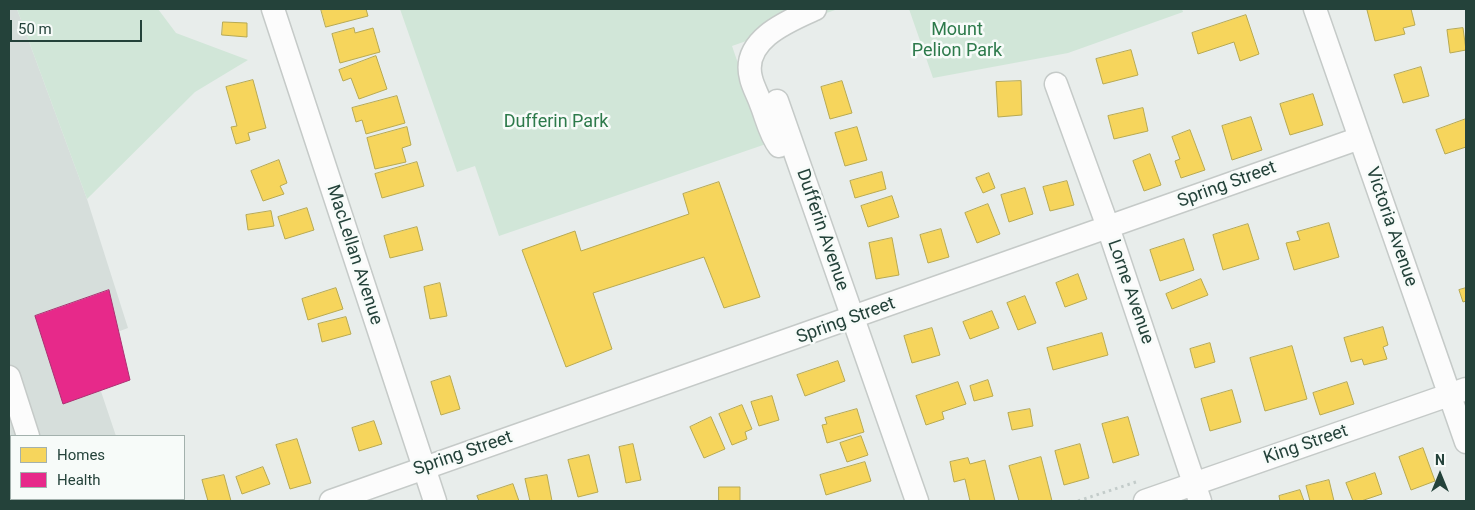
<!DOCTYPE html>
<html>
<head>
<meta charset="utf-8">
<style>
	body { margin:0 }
	#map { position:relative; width:1475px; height:510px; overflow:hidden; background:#e8edeb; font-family:Roboto,sans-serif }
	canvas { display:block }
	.frame { position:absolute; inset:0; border:10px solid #24423a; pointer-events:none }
	.legend { position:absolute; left:10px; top:435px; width:175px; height:65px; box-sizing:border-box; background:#f7fbf9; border:1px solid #a3b1ad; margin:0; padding:6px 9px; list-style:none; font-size:15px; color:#24423a }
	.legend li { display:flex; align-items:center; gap:10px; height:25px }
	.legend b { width:25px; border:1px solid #a3b1ad }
	.north { position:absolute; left:1415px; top:450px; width:50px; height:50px; -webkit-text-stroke:4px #f7fbf9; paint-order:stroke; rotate:0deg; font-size:14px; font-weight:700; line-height:20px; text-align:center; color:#24423a }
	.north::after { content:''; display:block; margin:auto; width:18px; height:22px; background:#24423a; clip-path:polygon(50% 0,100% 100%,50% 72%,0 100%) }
	.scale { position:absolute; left:10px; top:20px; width:132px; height:22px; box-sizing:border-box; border:2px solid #24423a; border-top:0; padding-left:6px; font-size:15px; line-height:18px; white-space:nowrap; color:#24423a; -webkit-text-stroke:4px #f7fbf9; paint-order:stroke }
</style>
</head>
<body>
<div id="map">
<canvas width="1475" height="510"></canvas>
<div class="frame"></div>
<ul class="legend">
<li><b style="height:14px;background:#f6d55c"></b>Homes</li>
<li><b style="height:14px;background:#e7298a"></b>Health</li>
</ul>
<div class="north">N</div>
<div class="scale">50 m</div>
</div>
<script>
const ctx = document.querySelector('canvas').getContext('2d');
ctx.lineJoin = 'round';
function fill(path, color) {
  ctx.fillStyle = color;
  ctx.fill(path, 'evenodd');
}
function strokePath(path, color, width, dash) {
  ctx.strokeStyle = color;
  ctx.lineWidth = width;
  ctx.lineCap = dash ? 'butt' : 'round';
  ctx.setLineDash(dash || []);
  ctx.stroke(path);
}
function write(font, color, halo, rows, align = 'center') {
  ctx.font = font + ' Roboto,sans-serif';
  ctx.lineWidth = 5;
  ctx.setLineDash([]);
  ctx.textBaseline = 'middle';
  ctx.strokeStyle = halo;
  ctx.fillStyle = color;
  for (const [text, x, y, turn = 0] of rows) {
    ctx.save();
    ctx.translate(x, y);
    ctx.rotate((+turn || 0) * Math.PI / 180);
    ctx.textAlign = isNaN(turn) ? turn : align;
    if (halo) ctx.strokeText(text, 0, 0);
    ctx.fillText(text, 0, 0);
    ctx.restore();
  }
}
fill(new Path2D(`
	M9,9H17L87,199L128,328L85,344L116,436H11V499H138V501H9Z`), '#d6dedb');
fill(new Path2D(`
	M17,9H158L176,33L248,60L195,92L87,199Z
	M400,9H838L732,46L766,144L499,236L475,166L457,172Z
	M909,9H1182L1183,12L1068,53L933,78Z`), '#d1e6d8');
const homes = new Path2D(`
	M321,9H366L368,16L326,27Z
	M1374,9H1411L1415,25L1403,28L1405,34L1375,41L1367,10Z
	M1246,15L1259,54L1240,61L1234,42L1198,54L1192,33Z
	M223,22L247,23V37L222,35Z
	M354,28L355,33L373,28L380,52L340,63L332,34Z
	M1463,28L1466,50L1450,53L1447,30Z
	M1131,50L1138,75L1103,84L1096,59Z
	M376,56L387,89L359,99L351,78L343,81L339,70Z
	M1421,67L1429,96L1403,103L1394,75Z
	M253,80L266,128L248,133L250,140L236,144L231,127L237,126L226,87Z
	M842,81L852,113L830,119L821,87Z
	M1021,81L1022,115L998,117L996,82Z
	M1313,94L1323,125L1290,135L1280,104Z
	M397,96L405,123L366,134L362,120L356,122L352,108Z
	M1143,108L1148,131L1114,139L1108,116Z
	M1251,117L1262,150L1232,160L1222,126Z
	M1466,119V147L1445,154L1436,130Z
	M407,127L411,145L402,148L406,162L375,169L367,138Z
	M857,127L867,160L845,166L835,133Z
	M1190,130L1205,170L1181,178L1175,161L1180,159L1172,137Z
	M1150,154L1161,185L1144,191L1133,161Z
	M279,160L287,183L280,186L284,194L263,201L251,171Z
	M417,162L424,186L382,198L375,174Z
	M882,172L886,189L855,198L850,181Z
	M989,173L995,188L983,193L976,178Z
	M1067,181L1074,205L1050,211L1043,187Z
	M719,182L760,297L724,308L704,257L593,293L612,349L566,367L522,250L575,231L581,251L689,214L683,194Z
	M1025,188L1033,214L1009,222L1001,195Z
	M892,196L899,217L868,227L861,206Z
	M988,204L1000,234L977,243L965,213Z
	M307,208L314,230L285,239L278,217Z
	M271,211L274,226L248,230L246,215Z
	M1329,223L1339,257L1294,270L1286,243L1300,240L1297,232Z
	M1248,224L1259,259L1223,270L1213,235Z
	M417,227L423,250L390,258L384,236Z
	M941,229L949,257L928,263L920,235Z
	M892,238L899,275L876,279L869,243Z
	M1184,239L1194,270L1160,281L1150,250Z
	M1078,274L1087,299L1065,307L1056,283Z
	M1201,279L1208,295L1172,309L1166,294Z
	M440,283L447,316L430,319L424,287Z
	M336,288L343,309L308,320L302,299Z
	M1466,288V301L1463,302L1459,290Z
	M1025,296L1036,323L1018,330L1007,303Z
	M992,311L999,328L970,339L963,322Z
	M346,317L351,334L322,342L318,324Z
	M1383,327L1388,345L1383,347L1387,359L1364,365L1362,359L1351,362L1344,338Z
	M932,328L940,355L912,363L904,336Z
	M1102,333L1108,355L1053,370L1047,348Z
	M1210,343L1215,362L1195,368L1190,349Z
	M1292,346L1307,399L1265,411L1250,358Z
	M838,361L845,381L805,396L797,375Z
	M450,376L460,409L441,415L431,382Z
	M988,380L993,396L974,401L970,386Z
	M958,382L966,404L942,412L944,419L926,425L916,396Z
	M1347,382L1354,404L1320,415L1313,393Z
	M1232,390L1241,422L1210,431L1201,399Z
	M772,396L779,420L759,426L751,402Z
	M742,405L752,429L745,432L747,439L732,445L719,414Z
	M857,409L864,432L827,443L822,425L827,424L825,418Z
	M1030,409L1033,426L1012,430L1008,413Z
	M711,417L725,449L704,458L690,427Z
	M1128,417L1139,455L1113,463L1102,424Z
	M374,421L382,444L359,451L352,428Z
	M861,436L868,455L847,462L840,443Z
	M297,439L311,483L290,489L276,445Z
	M633,444L641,480L626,483L619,447Z
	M1080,444L1089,478L1064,485L1055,451Z
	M1423,448L1435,481L1411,490L1399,457Z
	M589,455L598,492L578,497L568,460Z
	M1041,457L1052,501H1019L1009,466Z
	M968,458L970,464L985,460L995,501H970L965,479L954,482L950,462Z
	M865,462L871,481L826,495L820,475Z
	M263,467L270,484L242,494L236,477Z
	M1375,473L1382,494L1361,501H1353L1346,483Z
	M224,475L231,501H208L202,480Z
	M547,475L552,501H530L525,479Z
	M1329,480L1334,501H1310L1306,486Z
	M513,484L519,501H479L477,496Z
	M719,487H740V501H719Z
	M1300,490L1304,501H1280L1279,496Z`);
fill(homes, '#f6d55c');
strokePath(homes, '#b7a952', 1);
const health = new Path2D(`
	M109,290L130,380L63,404L35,316Z
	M9,472L11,477V499H19L21,501H9Z`);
fill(health, '#e7298a');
strokePath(health, '#ac3072', 1);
const minor = new Path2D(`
	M273,9L435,501
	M1315,9L1466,442
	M1056,84L1108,227L1200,501
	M777,101L917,501
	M779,146C770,135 766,116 761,104C758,95 753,87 751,78C741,40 788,21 815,9
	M9,377L28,436
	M49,499V501
	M331,501L1360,138
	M1145,501L1466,389`);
strokePath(minor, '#c5cac8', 25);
strokePath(new Path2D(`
	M1078,501L1136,482`), '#c3ccca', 3, [2.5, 4]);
strokePath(minor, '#fcfcfc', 22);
write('18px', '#2d7a4b', '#f7fbf9', [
	["Mount",957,30],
	["Pelion Park",957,51],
	["Dufferin Park",556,122]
]);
write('18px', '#24423a', '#f7fbf9', [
	["Spring Street",1227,185,-20],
	["Victoria Avenue",1391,227,71],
	["Dufferin Avenue",822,230,71],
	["MacLellan Avenue",354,255,72],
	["Lorne Avenue",1130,292,71],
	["Spring Street",846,321,-20],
	["King Street",1306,445,-19],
	["Spring Street",463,454,-19]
]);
</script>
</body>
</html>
